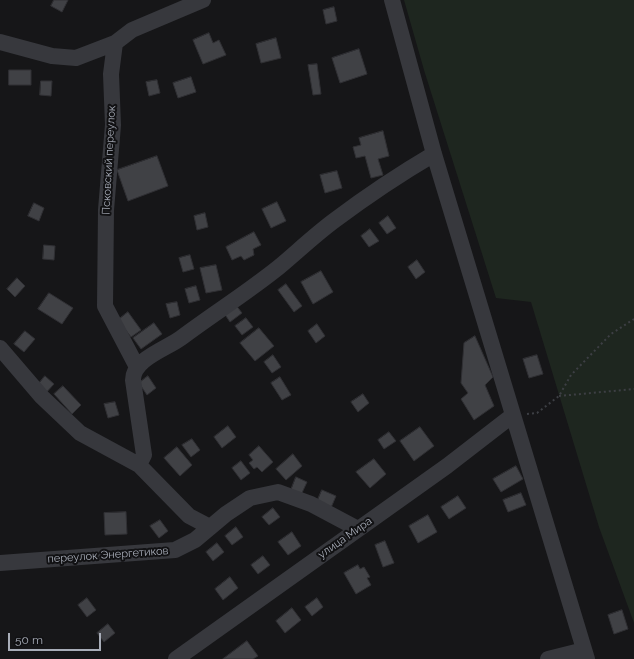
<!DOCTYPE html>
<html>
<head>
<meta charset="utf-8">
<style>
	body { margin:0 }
	#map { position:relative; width:634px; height:659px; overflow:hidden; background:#161618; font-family:Raleway,sans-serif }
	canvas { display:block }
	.scale { position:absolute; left:8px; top:633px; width:93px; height:18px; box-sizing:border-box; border:2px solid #a8adb8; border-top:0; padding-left:5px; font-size:12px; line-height:14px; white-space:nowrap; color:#a8adb8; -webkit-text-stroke:3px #111113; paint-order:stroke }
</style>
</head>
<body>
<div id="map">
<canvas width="634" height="659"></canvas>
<div class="scale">50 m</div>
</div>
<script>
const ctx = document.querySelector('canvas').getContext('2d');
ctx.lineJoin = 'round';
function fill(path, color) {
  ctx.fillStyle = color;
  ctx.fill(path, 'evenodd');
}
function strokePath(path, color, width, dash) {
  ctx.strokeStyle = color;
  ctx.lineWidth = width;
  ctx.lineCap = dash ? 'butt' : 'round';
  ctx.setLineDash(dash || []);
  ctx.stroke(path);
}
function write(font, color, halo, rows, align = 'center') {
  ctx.font = font + ' Raleway,sans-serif';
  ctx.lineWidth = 4;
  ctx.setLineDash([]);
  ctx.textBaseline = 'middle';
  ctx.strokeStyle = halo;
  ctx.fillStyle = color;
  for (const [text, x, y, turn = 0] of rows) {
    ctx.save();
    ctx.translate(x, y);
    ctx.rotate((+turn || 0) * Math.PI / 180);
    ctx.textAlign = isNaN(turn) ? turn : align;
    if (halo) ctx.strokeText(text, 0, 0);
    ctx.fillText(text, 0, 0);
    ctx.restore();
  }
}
fill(new Path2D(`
	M404,0H634V623L599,527L531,302L496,298L424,70Z`), '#1e261f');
const building = new Path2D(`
	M54,0H68L62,12L51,6Z
	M334,7L337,21L326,24L323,10Z
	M209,33L213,43L219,40L226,55L203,64L193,40Z
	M276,38L281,58L261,63L256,44Z
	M359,49L367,74L340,83L332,58Z
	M317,64L321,94L313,95L308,65Z
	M9,70H31V85H9Z
	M191,77L196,92L178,98L173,83Z
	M157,80L160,93L149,96L146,82Z
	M41,81H52L51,96L40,95Z
	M383,131L389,156L378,159L383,175L371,178L365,156L356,158L353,147L361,145L359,138Z
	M157,156L168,186L128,201L117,170Z
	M337,171L342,188L325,193L320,175Z
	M277,202L286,221L271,228L262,209Z
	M34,203L44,208L39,221L28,216Z
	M205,213L208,227L197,230L194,216Z
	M388,216L396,228L387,234L379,223Z
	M370,229L379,241L369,247L361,236Z
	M254,232L261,245L253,249L254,255L244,260L241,256L232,260L226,247Z
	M44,245L55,246L54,260L43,259Z
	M190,255L194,269L183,272L179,258Z
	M417,260L425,272L416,279L408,267Z
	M216,265L222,290L206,293L200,268Z
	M321,271L333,292L313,304L301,282Z
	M17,278L25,286L15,297L7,289Z
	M286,284L302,306L294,312L278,290Z
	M196,286L200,300L189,303L185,289Z
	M49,293L73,308L62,324L38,309Z
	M177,302L180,315L170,318L166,304Z
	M235,304L242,313L230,322L224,313Z
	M128,312L141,330L131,337L118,320Z
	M246,318L253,327L242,335L235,326Z
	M154,323L162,334L141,349L133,338Z
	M317,324L325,336L316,343L308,331Z
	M259,328L274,346L255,361L240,343Z
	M25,331L35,339L24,352L14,344Z
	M475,336L493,377L485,385L494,406L474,420L461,399L468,393L461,383L464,343Z
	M273,355L281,367L272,373L264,362Z
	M537,355L543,374L529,378L523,359Z
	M45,376L54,384L44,395L36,387Z
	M148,376L156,388L147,395L139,383Z
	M280,377L291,395L282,400L271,383Z
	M63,386L81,405L72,414L54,394Z
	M363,394L369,403L358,412L351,402Z
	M115,402L119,415L108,418L104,404Z
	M228,426L236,437L222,448L214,437Z
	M420,427L434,446L414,461L400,441Z
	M389,432L396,441L384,449L378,440Z
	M192,439L200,450L191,457L182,445Z
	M259,446L273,462L262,472L257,467L254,469L249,463L253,460L249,455Z
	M177,447L192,465L180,476L164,458Z
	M293,454L302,466L286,480L276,469Z
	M374,459L386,474L370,488L356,472Z
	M241,461L250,473L241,480L232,468Z
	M516,466L523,479L501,492L493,479Z
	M296,477L307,482L301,495L291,490Z
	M322,490L336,496L330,510L316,504Z
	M521,493L526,505L508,512L503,500Z
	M458,496L466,508L449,519L441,507Z
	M273,508L280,517L269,525L262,517Z
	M126,512L127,534L105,535L104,513Z
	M428,515L437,532L418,543L409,526Z
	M160,520L168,531L159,538L150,526Z
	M236,527L243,537L232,545L225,536Z
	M292,532L301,546L288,555L278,542Z
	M385,541L394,563L383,567L375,545Z
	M217,543L224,552L213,561L206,552Z
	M263,556L270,565L258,574L251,565Z
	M358,565L360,569L364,567L370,577L367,578L371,585L356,594L344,573Z
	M230,577L238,588L223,600L215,589Z
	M87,598L96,610L87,617L78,605Z
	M317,598L323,607L312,616L305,607Z
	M292,608L301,620L285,633L276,621Z
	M622,610L628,629L614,634L608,615Z
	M108,624L115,633L104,642L97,633Z
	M247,641L258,656L253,659H223Z`);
fill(building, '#404145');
strokePath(building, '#303034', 1);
strokePath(new Path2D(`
	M559,396L634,389
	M527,414L537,413L559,396L571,375L611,334L634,319`), '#3d3f44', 2, [2, 3]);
strokePath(new Path2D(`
	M392,0L434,154L587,659
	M0,42L52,56L76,58L115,43
	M0,348L42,397L80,433L139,465L189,516L210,527
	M137,367L105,306L106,210L113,125L111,74L115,43L132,30L203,0
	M139,465L144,455L133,380C133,359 166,349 181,338C213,314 248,292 279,267C298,251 316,234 335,220C367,196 400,174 434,154
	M0,563L175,550L195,540L226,514L250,498L278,492L311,504L358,529
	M176,659L447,466L513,415
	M548,659L584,650`), '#37383d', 16);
write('11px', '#a8adb8', '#111113', [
	["Псковский переулок",109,160,-87],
	["улица Мира",345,538,-35],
	["переулок Энергетиков",108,555,-4]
]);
</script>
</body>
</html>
